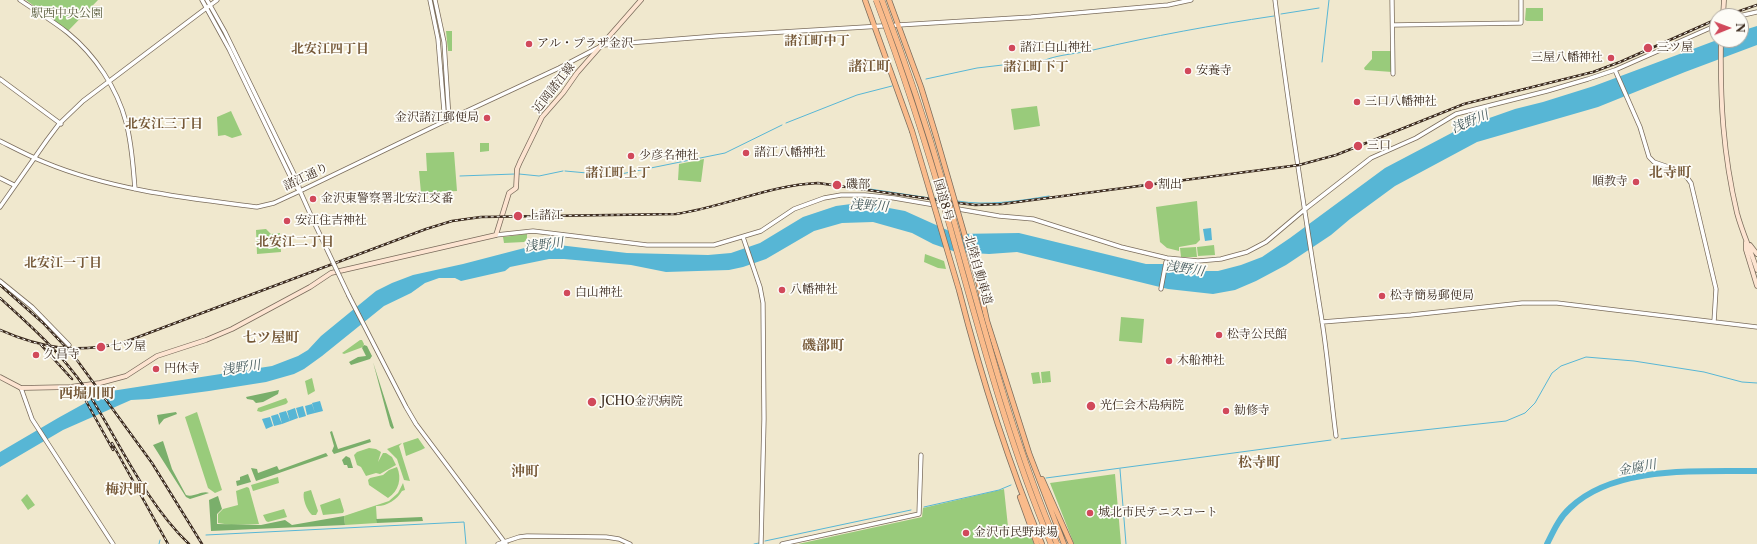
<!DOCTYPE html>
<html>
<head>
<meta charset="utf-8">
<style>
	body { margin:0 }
	#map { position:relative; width:1757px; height:544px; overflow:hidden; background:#f0e8ce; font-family:"Libre Caslon Text",serif }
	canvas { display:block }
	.north { position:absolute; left:1709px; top:8px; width:40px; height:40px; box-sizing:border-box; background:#fdfcf7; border:1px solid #afa8a0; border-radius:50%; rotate:89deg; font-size:11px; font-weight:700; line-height:16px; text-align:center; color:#3b2a1e }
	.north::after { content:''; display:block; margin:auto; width:14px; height:18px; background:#d1495b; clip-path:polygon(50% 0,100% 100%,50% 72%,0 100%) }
</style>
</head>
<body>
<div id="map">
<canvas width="1757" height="544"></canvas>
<div class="north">N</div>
</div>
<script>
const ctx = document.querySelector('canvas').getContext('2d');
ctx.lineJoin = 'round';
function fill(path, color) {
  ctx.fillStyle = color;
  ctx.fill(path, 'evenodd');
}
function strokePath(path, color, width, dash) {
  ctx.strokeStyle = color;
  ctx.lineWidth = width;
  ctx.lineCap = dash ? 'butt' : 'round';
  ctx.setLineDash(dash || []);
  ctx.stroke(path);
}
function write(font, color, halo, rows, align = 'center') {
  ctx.font = font + ' "Libre Caslon Text","Noto Serif JP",serif';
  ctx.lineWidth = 3.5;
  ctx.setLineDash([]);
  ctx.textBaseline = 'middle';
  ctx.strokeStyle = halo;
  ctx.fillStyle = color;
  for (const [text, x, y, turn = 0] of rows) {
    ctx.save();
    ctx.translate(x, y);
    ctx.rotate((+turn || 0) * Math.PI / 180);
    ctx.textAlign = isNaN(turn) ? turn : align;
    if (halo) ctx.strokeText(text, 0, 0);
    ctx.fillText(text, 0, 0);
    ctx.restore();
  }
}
fill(new Path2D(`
	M26,0H98L68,31Z
	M1526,8H1543V21H1527L1525,20Z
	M446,31H452V51H448Z
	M1372,51H1391L1392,72L1365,70L1364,68L1372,59Z
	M1037,106L1040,126L1014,130L1011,109Z
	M231,111L242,135L232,138L225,135L218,136L217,117Z
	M480,143H489V151L480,152Z
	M454,152L457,191L421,193L419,171H427L426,153Z
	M704,159L701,182L678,180L679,164Z
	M1197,201L1200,240L1196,244L1179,247V251L1167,248L1160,242L1156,207Z
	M266,229L271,234L280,233L281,252L257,254L256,230Z
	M527,234V239L524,242L504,243L503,237Z
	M1214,245L1215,255L1198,256L1197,247Z
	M1196,247L1197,257H1181L1180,248Z
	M925,254L944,261L946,269L938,268L924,262Z
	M1121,317L1144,319L1142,343L1119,341Z
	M360,340H362L364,344L363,347L344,354L342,353Z
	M1050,371L1051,382L1042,383L1041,372Z
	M1039,372L1041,383L1033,384L1031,373Z
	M312,378L315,391L308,395L305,381Z
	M286,398L288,402L286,404L261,412L257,411L258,408Z
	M197,412L222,490L215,493L208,488L185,417Z
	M418,438L425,448L421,450L406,456L403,443Z
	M402,443L399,446L410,481L404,480L397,459L387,449Z
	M369,448L376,449L381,452L378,462L383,453H386L392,457L396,465L380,474L376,473L366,476L361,467L357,465L354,455L357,452Z
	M397,467C402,478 399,491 388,498L369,485L368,480L370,478L383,475L389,470Z
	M1115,474L1121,544H1074L1050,483Z
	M278,477L279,483L253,491L251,485Z
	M403,483L405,490L402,491C397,500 385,507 376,506L377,523L345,525L344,516L389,501L398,493Z
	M247,487L249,488L259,524L231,525L218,523V514L223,509L238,505L236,491Z
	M1004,489L1009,536L1030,534L1034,544H798L922,517L923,508Z
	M311,490L318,511L316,515H312C307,511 302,498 304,492Z
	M27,494L35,505L28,510L21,500Z
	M340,498L344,511L343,513L323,515L320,505Z
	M284,509L287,517L268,522L266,521L263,515Z`), '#99cb7b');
fill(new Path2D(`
	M364,345L367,346L372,356L370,359L351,365L349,362L358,357L366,356L362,348Z
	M373,362L394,428L392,429L390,426Z
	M279,390L278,394L263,402L256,403L253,400L247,399L246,397Z
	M176,412L177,414L164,419L159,425L157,415Z
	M332,431L338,449L370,439L371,442L334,454L332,451L334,446L330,432Z
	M163,441L172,469L186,495C194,498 202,490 209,493L190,499L186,497L153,445Z
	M326,453L328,456L256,481L251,468L257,469L258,473L277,466L279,470Z
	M346,456L350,458L353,468H348L347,465H344L342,460Z
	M248,474L251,482L237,486L236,481L240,480V477Z
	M218,496L222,509L217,514V524L261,525L285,520L292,525L344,516L345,525L211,531L209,500Z
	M422,517L423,521L377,523L376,519Z`), '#7aaf6b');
fill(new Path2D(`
	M1757,26V45L1685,72L1598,107L1477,142L1395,186L1350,219L1331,235L1286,265L1256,281L1235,290L1213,294L1168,289L1017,252L989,254L956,252L933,244L912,233L873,222L842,223L814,231L766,259L743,267L729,270L666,272L631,265L564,259H549L510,267L505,271L461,281L455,278H439L425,283L411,293L384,306L322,356L304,369L294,374L266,382L209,391L149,399L131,400L63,430L0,467V452L58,418L105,392L272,366L298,356L308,350L321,336L376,291L392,283L413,275L463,264L536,245L550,244L627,253L708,255L731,253L760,243L803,217L836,206L851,204L873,205L905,211L956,234L1019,233L1146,264H1164L1183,270L1198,271H1218L1241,265L1262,257L1290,238L1385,168L1461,128L1515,109L1543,102L1594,86L1717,40H1741V31Z
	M368,192H380L381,198H369Z
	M1211,228L1212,240L1205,241L1203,229Z
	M320,401L323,411L315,413L312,403Z
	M312,404L315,413L307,415L305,406Z
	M303,406L306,416L299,418L296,408Z
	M295,408L298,418L290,421L287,411Z
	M286,411L290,421L282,424L279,413Z
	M278,414L282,424L274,426L271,416Z
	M270,417L273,426L266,429L262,419Z`), '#57b6d5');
strokePath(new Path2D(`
	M1281,14L1319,8
	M1322,62L1329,0
	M926,79L977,68L1045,60C1061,54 1077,54 1093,50C1153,36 1213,25 1274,16
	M786,123L857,95L892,86
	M565,171L587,173
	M519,174L539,176L563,171
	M591,174L611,176L725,153L782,125
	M460,176L515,174
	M850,186L930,198
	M934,198L940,199
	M957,201C988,206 1018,201 1049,196
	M1341,439L1506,421L1525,413L1535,403L1552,373L1561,366L1586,357L1634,361L1704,372L1742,382L1757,383
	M1120,469L1126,544
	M1046,478L1331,440
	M924,507L999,490L1011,485
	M206,535L464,522L466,544
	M765,541L911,510
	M159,544L160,540
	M754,544L759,543`), '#57b6d5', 1);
strokePath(new Path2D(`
	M1547,544C1553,532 1559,518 1570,508C1614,465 1699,472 1757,471`), '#57b6d5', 6);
const tertiary = new Path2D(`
	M20,0C36,11 53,21 68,33C95,55 117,88 126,122C132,144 133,166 135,189
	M202,0L229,49L293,182L298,189
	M207,0L225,32L297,180L300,191L313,220
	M430,0L438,39L444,111L449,119
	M435,0L444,42L449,119
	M1275,0C1288,108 1305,214 1322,321C1328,359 1331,398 1336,436
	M1392,0L1393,74
	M1739,16L1757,12
	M1393,25L1521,23V0
	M1615,70L1640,127L1649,157L1654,162L1683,172L1691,183L1716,289L1714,322
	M0,79L61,124
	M0,141C14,148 29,156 44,162C111,190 186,198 257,207L274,203L300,191L441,123L559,68L603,45L716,36L1031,17L1168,5L1191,0
	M0,178L14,185
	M0,207L47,140L59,124L83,101L217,0
	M496,235L533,231L647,245H714L761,231L794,209L824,198L841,195H865L894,198L999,216L1033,219L1121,247L1167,258L1198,261L1221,259L1247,252L1266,242L1304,210L1371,158L1416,138L1456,114L1547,91L1588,79L1615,70L1717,25
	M743,237L760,287L763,303L764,419L761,544
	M0,281L32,307L69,345
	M1161,289L1166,262
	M349,296L406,407L416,424L506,544
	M1322,322L1411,315L1522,303H1557L1757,327
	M21,388L32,419L113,544
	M498,544L519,537L527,536L606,537L619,539L630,544
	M782,544L919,514L921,455`);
const secondary = new Path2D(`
	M1723,16L1724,0
	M1721,40C1720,100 1723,154 1737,213C1742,232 1751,251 1757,270
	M1746,242V250L1757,286
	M1750,245L1757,254
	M0,377L21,388L70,387L100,383L126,376L157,356L206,340L232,329L310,287L331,273L496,235L509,193L516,188L517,169L520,162L542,117L563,93L577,73L641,0`);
const trunk = new Path2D(`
	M865,0L912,131
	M889,0L921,87L936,136
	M979,285L987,321L1029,453L1064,544
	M959,290C981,376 1008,462 1042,544
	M1042,479L1071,544
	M1020,497L1037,544`);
strokePath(tertiary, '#7a6c5c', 5);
strokePath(secondary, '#7a6c5c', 5.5);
strokePath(trunk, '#7a6c5c', 6);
strokePath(tertiary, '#fff', 3.5);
strokePath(secondary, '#fde4d1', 4);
strokePath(trunk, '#fabb8b', 4.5);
const rail = new Path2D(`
	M1725,16L1757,5
	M0,285L43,323L74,356L152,463L202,544
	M0,298C31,326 61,353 85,388C119,440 144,501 189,544
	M0,330C43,349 76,353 122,343L426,229L452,221L481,217L676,214C724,207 770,185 818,183L959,203L975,205L1002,204L1299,165L1336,155L1464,104L1593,72L1620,62L1717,19
	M41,345L72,379
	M86,401L113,450
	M112,443L168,544`);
strokePath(rail, '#3b2a1e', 2.5);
strokePath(rail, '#fdfcf7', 1, [3]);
const tertiaryBridge = new Path2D(`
	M313,220L349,296`);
const trunkBridge = new Path2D(`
	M912,131L959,290
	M936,136L979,285`);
const motorwayBridge = new Path2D(`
	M876,0C904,74 928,150 950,227C980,334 1008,442 1051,544
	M882,0C905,61 926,123 944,186C979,306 1008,429 1057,544`);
strokePath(tertiaryBridge, '#7a6c5c', 5, []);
strokePath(trunkBridge, '#7a6c5c', 6, []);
strokePath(motorwayBridge, '#7a6c5c', 6, []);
strokePath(tertiaryBridge, '#fff', 3.5);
strokePath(trunkBridge, '#fabb8b', 4.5);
strokePath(motorwayBridge, '#fabb8b', 5);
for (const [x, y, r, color] of [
	[529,44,4,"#d1495b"],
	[1012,48,4,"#d1495b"],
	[1648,48,5,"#d1495b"],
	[1611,58,4,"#d1495b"],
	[1188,71,4,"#d1495b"],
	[1357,102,4,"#d1495b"],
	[487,118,4,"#d1495b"],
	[1358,146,5,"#d1495b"],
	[746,153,4,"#d1495b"],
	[631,156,4,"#d1495b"],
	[1636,182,4,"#d1495b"],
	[837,185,5,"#d1495b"],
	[1149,185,5,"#d1495b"],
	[313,199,4,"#d1495b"],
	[518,216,5,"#d1495b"],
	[287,221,4,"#d1495b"],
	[782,290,4,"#d1495b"],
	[567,293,4,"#d1495b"],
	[1382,296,4,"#d1495b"],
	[1219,335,4,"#d1495b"],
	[101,347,5,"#d1495b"],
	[36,355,4,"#d1495b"],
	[1169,361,4,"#d1495b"],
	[156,369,4,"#d1495b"],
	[592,402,5,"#d1495b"],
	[1091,406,5,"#d1495b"],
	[1226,411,4,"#d1495b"],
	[1090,513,4,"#d1495b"],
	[966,533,4,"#d1495b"]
]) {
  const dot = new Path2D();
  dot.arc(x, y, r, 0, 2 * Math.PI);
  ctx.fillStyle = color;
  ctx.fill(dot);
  strokePath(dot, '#fdfcf7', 1.5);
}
write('12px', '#575a3a', '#fdfcf7', [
	["駅西中央公園",67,14]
]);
write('12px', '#3b2a1e', '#fdfcf7', [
	["アル・プラザ金沢",537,44],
	["諸江白山神社",1020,48],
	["三ツ屋",1657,48],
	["三屋八幡神社",1603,58,"right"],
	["安養寺",1196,71],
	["三口八幡神社",1365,102],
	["金沢諸江郵便局",479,118,"right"],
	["三口",1367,146],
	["諸江八幡神社",754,153],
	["少彦名神社",639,156],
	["順教寺",1628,182,"right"],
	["磯部",846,185],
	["割出",1158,185],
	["金沢東警察署北安江交番",321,199],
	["上諸江",527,216],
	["安江住吉神社",295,221],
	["八幡神社",790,290],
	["白山神社",575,293],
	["松寺簡易郵便局",1390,296],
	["松寺公民館",1227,335],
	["七ツ屋",110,347],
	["久昌寺",44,355],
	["木船神社",1177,361],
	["円休寺",164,369],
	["JCHO金沢病院",601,402],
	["光仁会木島病院",1100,406],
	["勧修寺",1234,411],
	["城北市民テニスコート",1098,513],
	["金沢市民野球場",974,533]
], 'left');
write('12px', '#3b2a1e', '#fdfcf7', [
	["近岡諸江線",554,88,-52],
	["諸江通り",306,177,-25],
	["国道8号",943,200,74],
	["北陸自動車道",978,270,74]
]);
write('bold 13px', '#755837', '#fdfcf7', [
	["諸江町中丁",817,41],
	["北安江四丁目",330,49],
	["諸江町下丁",1036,67],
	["北安江三丁目",164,124],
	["諸江町上丁",618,173],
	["北安江二丁目",295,242],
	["北安江一丁目",63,263]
]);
write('italic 13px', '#455b5e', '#fdfcf7', [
	["浅野川",1470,122,-23],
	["浅野川",869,206,4],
	["浅野川",544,245,-7],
	["浅野川",1185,269,9],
	["浅野川",241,368,-8],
	["金腐川",1637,468,-10]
]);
write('bold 14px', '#755837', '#fdfcf7', [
	["諸江町",869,67],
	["北寺町",1670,173],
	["七ツ屋町",271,338],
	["磯部町",823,346],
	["西堀川町",87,394],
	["松寺町",1259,463],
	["沖町",525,472],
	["梅沢町",126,490]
]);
</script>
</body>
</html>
